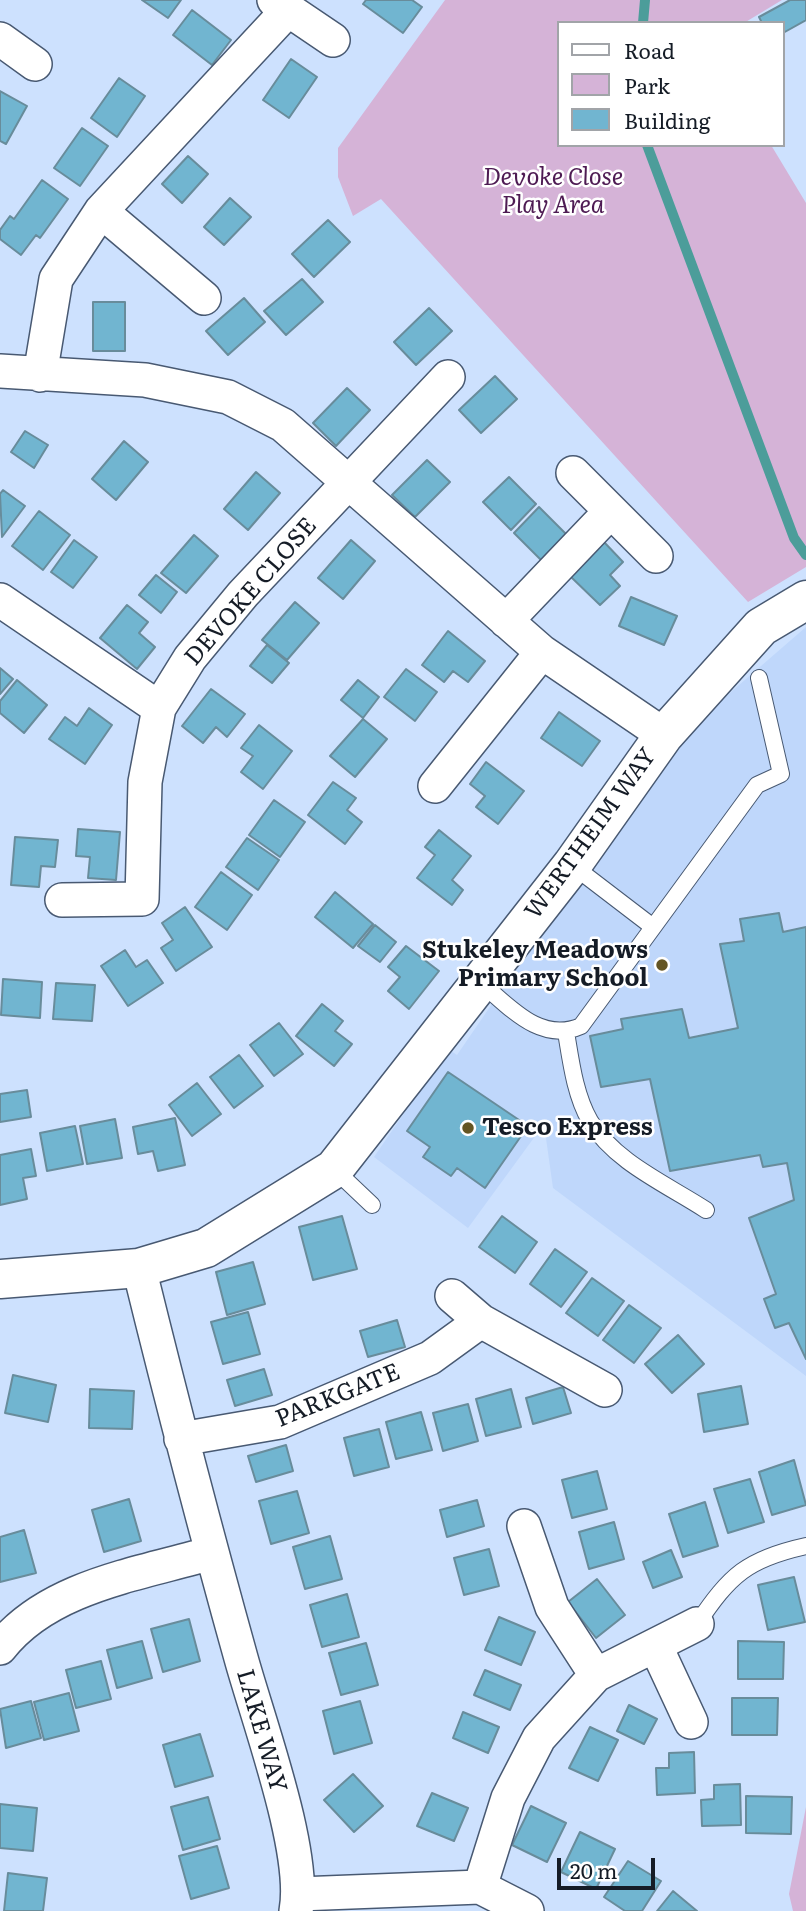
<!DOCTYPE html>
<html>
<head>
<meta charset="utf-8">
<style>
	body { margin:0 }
	#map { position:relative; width:806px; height:1911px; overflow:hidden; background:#cde1fe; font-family:Literata,serif }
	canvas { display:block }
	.legend { position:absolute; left:557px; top:21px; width:228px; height:126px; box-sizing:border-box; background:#fff; border:2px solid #a1a4a8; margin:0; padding:9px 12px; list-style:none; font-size:21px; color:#151c26 }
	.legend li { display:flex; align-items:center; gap:14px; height:35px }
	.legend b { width:35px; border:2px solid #a1a4a8 }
	.scale { position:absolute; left:557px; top:1858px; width:98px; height:32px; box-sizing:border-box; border:4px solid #151c26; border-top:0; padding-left:9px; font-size:21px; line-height:24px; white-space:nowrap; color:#151c26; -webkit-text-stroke:5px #fff; paint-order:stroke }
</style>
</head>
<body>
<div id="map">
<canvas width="806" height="1911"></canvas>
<ul class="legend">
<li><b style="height:9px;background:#fff"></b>Road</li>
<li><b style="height:19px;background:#d5b3d7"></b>Park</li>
<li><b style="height:19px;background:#71b5d0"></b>Building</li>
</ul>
<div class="scale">20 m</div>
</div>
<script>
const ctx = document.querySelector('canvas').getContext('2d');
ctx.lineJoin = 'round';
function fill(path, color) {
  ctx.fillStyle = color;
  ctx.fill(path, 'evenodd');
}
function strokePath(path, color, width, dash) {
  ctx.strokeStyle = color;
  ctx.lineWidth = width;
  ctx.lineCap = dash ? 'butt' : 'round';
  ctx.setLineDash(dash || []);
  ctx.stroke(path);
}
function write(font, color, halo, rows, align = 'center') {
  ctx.font = font + ' Literata,serif';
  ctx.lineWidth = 5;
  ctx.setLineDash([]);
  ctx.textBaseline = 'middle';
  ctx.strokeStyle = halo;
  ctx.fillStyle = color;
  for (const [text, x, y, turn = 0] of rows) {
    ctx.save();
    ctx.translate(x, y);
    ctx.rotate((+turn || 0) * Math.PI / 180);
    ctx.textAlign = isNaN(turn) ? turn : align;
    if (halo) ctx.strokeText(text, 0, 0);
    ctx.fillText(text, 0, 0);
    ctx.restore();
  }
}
fill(new Path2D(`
	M806,627V1376L553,1188L544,1124L468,1228L374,1157L448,1049L457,1055L581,874L656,757Z`), '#bfd7fb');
fill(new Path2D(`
	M445,0H782L744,23H559V145H771L806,203V567L748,602L381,199L353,216L338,177V148Z
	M806,1807V1911H793L789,1894Z`), '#d5b3d7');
strokePath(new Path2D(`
	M643,23L645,0
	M647,145L794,538L806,555`), '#4c9d9a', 10);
const building = new Path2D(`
	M142,0H181L168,18Z
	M366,0H412L422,7L403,33L363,4Z
	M790,0H806V20L783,33V23H762L759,17Z
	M192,10L231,40L212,65L173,35Z
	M291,59L317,77L289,118L263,100Z
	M119,78L145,96L117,137L91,118Z
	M0,91L27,106L6,144L0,141Z
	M82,128L108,146L80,186L54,168Z
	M188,156L208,174L182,203L162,184Z
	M42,180L68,199L40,238L36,235L21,255L0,239V230L10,216L14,219Z
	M230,198L251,217L224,245L204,227Z
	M328,220L350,242L314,277L292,254Z
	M302,279L323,302L286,335L264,311Z
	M244,298L265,322L228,355L206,331Z
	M93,302H125V351H93Z
	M429,308L452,331L416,365L394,342Z
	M495,376L517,399L481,433L459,410Z
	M347,388L370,410L336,446L313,423Z
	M25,431L48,445L34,468L11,452Z
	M124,441L148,462L116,500L92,479Z
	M427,460L450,482L415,517L392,495Z
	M256,472L280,493L248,530L224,509Z
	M509,477L536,504L511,530L483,502Z
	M3,490L25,506L2,537L0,494Z
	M539,507L566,534L541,560L514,533Z
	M39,511L70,535L43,570L12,546Z
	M194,535L218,556L186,593L161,573Z
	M74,540L97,557L73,588L51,572Z
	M351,540L375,561L343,599L318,578Z
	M604,542L623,562L610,575L620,586L600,605L570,576Z
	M156,575L177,592L161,613L139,595Z
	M631,597L677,616L664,645L619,626Z
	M295,602L319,623L287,660L262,640Z
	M127,605L148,622L139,633L155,647L137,669L100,638Z
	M448,631L485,661L468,682L453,671L444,682L422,665Z
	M267,645L289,663L272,683L250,666Z
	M0,668L13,679L0,694Z
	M406,669L437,692L415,721L384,697Z
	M17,680L47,705L24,733L0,713V701Z
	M358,680L379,697L363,718L341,700Z
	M211,689L245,714L227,737L216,727L203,743L182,726Z
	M89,708L112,725L85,764L49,739L65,717L77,726Z
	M559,712L600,741L582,766L541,738Z
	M363,719L387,739L355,777L330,756Z
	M259,725L292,751L263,789L241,772L253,756L241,748Z
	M486,762L524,791L498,824L476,807L485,796L470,784Z
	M333,782L356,798L347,810L362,822L345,844L308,815Z
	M274,800L305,822L280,857L249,835Z
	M78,829L120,832L116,880L88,878L90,857L76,856Z
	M439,830L471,856L452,880L463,890L452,905L417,878L435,855L425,847Z
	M15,837L58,840L55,867L41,866L39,887L11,885Z
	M247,838L279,860L258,890L226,867Z
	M221,872L252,895L227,930L195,907Z
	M335,892L373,924L353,948L315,917Z
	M185,907L212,947L176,971L161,948L173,940L162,923Z
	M779,913L783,932L806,927V1359L789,1323L775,1328L764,1299L776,1294L749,1218L794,1200L787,1163L763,1167L760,1155L670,1171L650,1079L601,1087L590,1036L623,1029L621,1019L682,1009L689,1038L738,1028L720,944L744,941L740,919Z
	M375,925L396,942L380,962L358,946Z
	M406,946L439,971L409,1009L388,991L400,977L388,967Z
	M125,950L136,967L147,960L163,983L128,1006L101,966Z
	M3,979L42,982L40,1018L1,1015Z
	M56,983L95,985L92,1021L53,1019Z
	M322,1004L343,1021L335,1031L352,1044L334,1066L296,1036Z
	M279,1023L303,1054L274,1076L250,1045Z
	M239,1055L263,1086L234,1108L210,1077Z
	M448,1072L528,1126L485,1188L457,1168L451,1176L423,1157L430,1147L407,1131Z
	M197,1083L221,1114L192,1136L169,1105Z
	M27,1090L31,1117L0,1122V1094Z
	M175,1118L185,1165L158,1171L153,1151L138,1154L133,1127Z
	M115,1119L122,1158L87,1164L80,1126Z
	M75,1126L83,1164L47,1171L40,1133Z
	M31,1149L36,1176L23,1178L27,1199L0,1205V1155Z
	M342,1216L357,1269L313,1280L299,1227Z
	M502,1216L537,1242L515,1273L479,1247Z
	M555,1249L587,1272L561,1307L530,1284Z
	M253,1262L265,1304L227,1315L216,1272Z
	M592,1278L624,1301L598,1336L566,1313Z
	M629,1305L661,1328L634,1363L603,1340Z
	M248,1312L260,1354L223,1364L211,1322Z
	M397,1320L405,1347L368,1357L360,1331Z
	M678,1335L704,1364L672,1393L645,1364Z
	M264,1369L272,1395L235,1406L227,1380Z
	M13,1375L56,1385L48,1422L5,1413Z
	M741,1386L748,1424L704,1432L698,1394Z
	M563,1387L571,1413L533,1424L526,1398Z
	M90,1389L134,1391L132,1429L89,1428Z
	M511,1389L521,1427L486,1436L476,1399Z
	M468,1404L478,1441L443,1451L433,1413Z
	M421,1412L432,1450L396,1459L386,1422Z
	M379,1429L389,1467L354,1476L344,1438Z
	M286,1445L293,1471L256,1482L248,1456Z
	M794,1460L806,1505L772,1515L759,1472Z
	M597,1471L607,1509L572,1518L562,1480Z
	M750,1479L764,1522L728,1533L714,1489Z
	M297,1491L309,1533L271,1544L259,1501Z
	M129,1499L141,1541L104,1552L92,1510Z
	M477,1500L484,1526L447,1537L440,1510Z
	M705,1502L718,1546L683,1557L669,1514Z
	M614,1522L624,1559L589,1569L579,1532Z
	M24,1530L36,1573L0,1582V1537Z
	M330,1536L342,1579L305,1589L293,1547Z
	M489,1549L499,1586L464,1595L454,1558Z
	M671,1550L682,1577L653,1588L643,1562Z
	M794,1577L805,1622L768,1630L758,1585Z
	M597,1579L625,1615L596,1638L568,1602Z
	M347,1594L359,1637L322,1647L310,1605Z
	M499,1617L535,1632L521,1665L485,1650Z
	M189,1619L200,1661L163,1672L151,1629Z
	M142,1641L152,1678L117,1688L107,1650Z
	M738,1641L784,1642L783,1679H738Z
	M366,1643L378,1685L341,1695L329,1653Z
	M101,1661L111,1699L76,1708L66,1670Z
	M485,1670L521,1685L510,1710L474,1695Z
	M69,1693L79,1731L44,1740L34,1702Z
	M732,1698H778L777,1735H732Z
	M31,1701L41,1738L6,1748L0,1709Z
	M360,1701L372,1743L334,1754L323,1711Z
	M629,1705L657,1719L644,1744L617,1731Z
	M463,1712L499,1727L488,1753L453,1738Z
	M590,1727L618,1740L598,1781L569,1768Z
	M200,1734L213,1776L175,1787L163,1745Z
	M694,1752L695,1793L657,1795L656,1768H669V1753Z
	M353,1774L383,1806L354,1832L324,1800Z
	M740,1784L741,1825L702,1826L701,1800L714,1799V1785Z
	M432,1793L468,1808L454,1841L417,1826Z
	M746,1796L792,1797L791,1834L746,1833Z
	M208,1797L220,1839L183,1850L171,1807Z
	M0,1804L37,1808L33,1851L0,1848Z
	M531,1806L566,1823L547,1862L512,1845Z
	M580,1832L615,1849L596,1889L561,1872Z
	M217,1846L229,1888L191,1899L179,1856Z
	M628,1861L661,1881L642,1911H625L604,1897Z
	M8,1873L47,1878L43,1911H4Z
	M673,1891L697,1911H657Z`);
fill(building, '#71b5d0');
strokePath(building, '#688c9b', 2);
const service = new Path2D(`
	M572,865L653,927
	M480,982C509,1006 540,1044 581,1026L757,785L781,774L759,678
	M566,1032C571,1062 575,1095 590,1121C614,1162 668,1185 706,1210
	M334,1169L372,1205
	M697,1624C730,1575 747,1559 806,1546`);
const minor = new Path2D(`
	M274,0L333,40
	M0,39L35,64
	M101,211L204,298
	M0,371L145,380L228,397L283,425L542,652L664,735
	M40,375L56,279L101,211L288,10
	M573,473L656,556
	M0,600L159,708
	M506,621L611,511
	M435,786L542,652
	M62,900L142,899L145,782L159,708L190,658L243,594L448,377
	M139,1268C171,1398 205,1529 241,1658C258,1720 307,1852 296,1911
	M452,1296L481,1321
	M181,1439L280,1422L430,1358L481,1321L605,1390
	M524,1526L552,1607L596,1675
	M656,1647L691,1722
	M0,1648C48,1586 140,1574 211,1553
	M480,1887L508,1798L539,1738L596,1675L697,1624
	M299,1894L480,1887L527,1911`);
const tertiary = new Path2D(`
	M0,1279L139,1268L206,1248L334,1169L572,865L664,735L761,627L806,600`);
strokePath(service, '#485972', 18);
strokePath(minor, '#485972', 36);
strokePath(tertiary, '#485972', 41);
strokePath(service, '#fff', 16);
strokePath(minor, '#fff', 33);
strokePath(tertiary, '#fff', 38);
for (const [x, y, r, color] of [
	[662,965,7,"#645522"],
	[468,1128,7,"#645522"]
]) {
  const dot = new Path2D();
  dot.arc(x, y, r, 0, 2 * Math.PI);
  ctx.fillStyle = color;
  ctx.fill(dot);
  strokePath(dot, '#fff', 2.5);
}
write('italic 24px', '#4e1b53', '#fff', [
	["Devoke Close",553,178],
	["Play Area",553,206]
]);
write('24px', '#151c26', '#fff', [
	["DEVOKE CLOSE",251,592,-49],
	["WERTHEIM WAY",591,834,-54],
	["PARKGATE",338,1396,-22],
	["LAKE WAY",261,1731,74]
]);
write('bold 24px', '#151c26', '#fff', [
	["Stukeley Meadows",648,951],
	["Primary School",648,979],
	["Tesco Express",482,1128,"left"]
], 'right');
</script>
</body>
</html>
